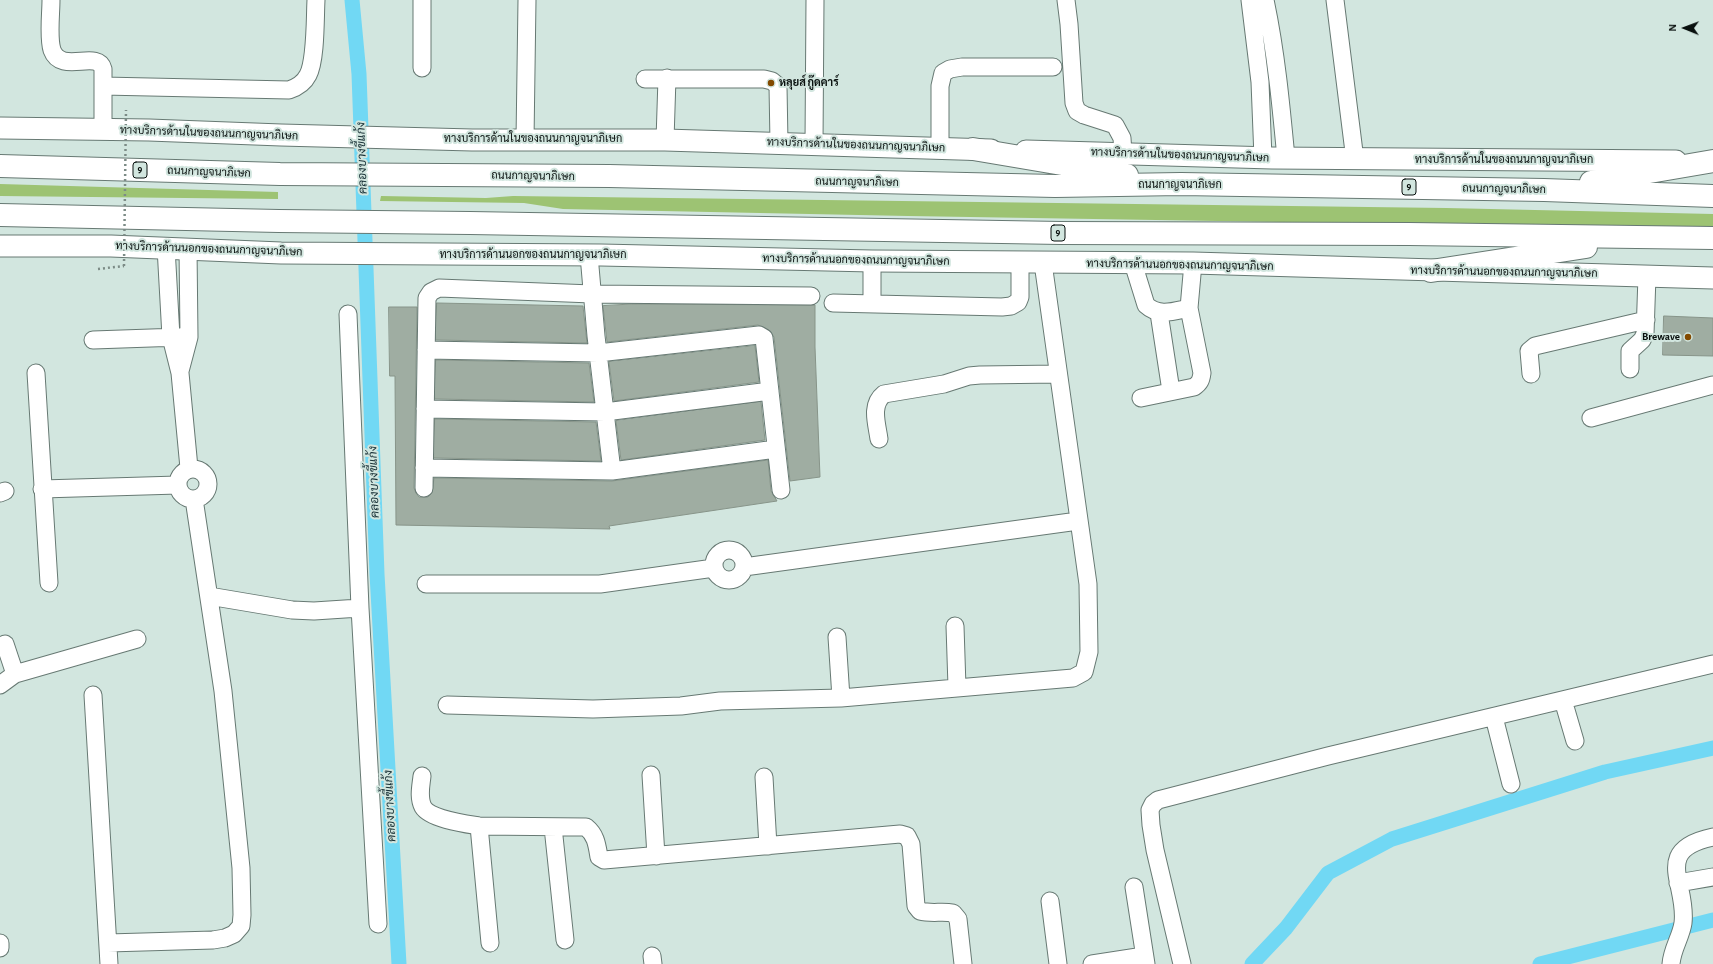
<!DOCTYPE html>
<html>
<head>
<meta charset="utf-8">
<style>
	body { margin:0 }
	#map { position:relative; width:1713px; height:964px; overflow:hidden; background:#d2e6df; font-family:"Alegreya Sans",sans-serif }
	canvas { display:block }
	.north { position:absolute; left:1665px; top:8px; width:40px; height:40px; -webkit-text-stroke:3px #d2e6df; paint-order:stroke; rotate:271deg; font-size:11px; font-weight:700; line-height:16px; text-align:center; color:#09100e }
	.north::after { content:''; display:block; margin:auto; width:14px; height:18px; background:#09100e; clip-path:polygon(50% 0,100% 100%,50% 72%,0 100%) }
</style>
</head>
<body>
<div id="map">
<canvas width="1713" height="964"></canvas>
<div class="north">N</div>
</div>
<script>
const ctx = document.querySelector('canvas').getContext('2d');
ctx.lineJoin = 'round';
function fill(path, color) {
  ctx.fillStyle = color;
  ctx.fill(path, 'evenodd');
}
function strokePath(path, color, width, dash) {
  ctx.strokeStyle = color;
  ctx.lineWidth = width;
  ctx.lineCap = dash ? 'butt' : 'round';
  ctx.setLineDash(dash || []);
  ctx.stroke(path);
}
function write(font, color, halo, rows, align = 'center') {
  ctx.font = font + ' "Alegreya Sans",Sarabun,sans-serif';
  ctx.lineWidth = 4;
  ctx.setLineDash([]);
  ctx.textBaseline = 'middle';
  ctx.strokeStyle = halo;
  ctx.fillStyle = color;
  for (const [text, x, y, turn = 0] of rows) {
    ctx.save();
    ctx.translate(x, y);
    ctx.rotate((+turn || 0) * Math.PI / 180);
    ctx.textAlign = isNaN(turn) ? turn : align;
    if (halo) ctx.strokeText(text, 0, 0);
    ctx.fillText(text, 0, 0);
    ctx.restore();
  }
}
fill(new Path2D(`
	M0,184L278,192V199L0,196Z
	M381,196L486,198L513,196L1446,208L1713,214V229L908,216L563,209L524,203L380,201Z`), '#9dc373');
strokePath(new Path2D(`
	M352,0L359,74L377,574L399,964
	M1252,964L1286,928L1328,873L1392,839L1605,772L1713,748
	M1540,964L1713,920`), '#71d8f4', 15);
const building = new Path2D(`
	M437,303L583,306L587,343L436,340Z
	M632,304L815,305V347L820,477L790,481L774,337L769,330L758,325L607,342L603,306Z
	M389,307H417L414,488L416,493L419,497H428L432,493L434,478L612,481L768,460L771,491L777,501L609,526L610,529L396,525L395,376H390Z
	M1664,316L1713,318V356L1663,355Z
	M755,346L759,382L614,401L609,362Z
	M436,360L589,363L594,402L435,399Z
	M761,402L765,440L621,460L616,421Z
	M435,419L596,422L601,461L434,458Z`);
fill(building, '#9fada2');
strokePath(building, '#879489', 1);
const minor = new Path2D(`
	M51,0C51,14 48,37 52,50C61,75 98,49 103,69V129
	M1066,0L1069,24L1074,103L1077,111L1084,115L1115,125L1122,138L1123,154
	M1250,0L1260,82L1263,158
	M1265,0C1276,52 1281,105 1286,158
	M1335,0L1355,160
	M422,68V0
	M645,79H764L772,81L778,86L779,143
	M103,86L289,90C298,87 304,83 308,75C316,60 315,18 316,0
	M525,140L527,0
	M665,140L667,78
	M814,144L815,0
	M940,148V86L943,73L950,69L962,67H1053
	M166,247L171,337L180,373L189,468
	M589,255L596,336L612,471
	M1133,263L1146,305C1159,317 1174,311 1189,308L1193,263
	M833,303L1002,307L1011,306L1018,302L1020,297V263
	M872,304V261
	M1159,313L1171,391
	M348,314L360,608L378,924
	M93,340L180,337
	M426,350L598,353L759,335L764,338L781,490
	M1630,369V351L1642,340L1645,334L1647,276
	M180,371L189,337L188,248
	M36,373L49,583
	M1531,374L1529,351L1535,346L1646,320
	M1141,398L1194,387C1200,383 1201,380 1202,373L1189,308
	M425,409L605,412L770,391
	M1591,418L1713,385
	M879,439C877,424 870,405 884,394L944,384L969,376L980,375L1058,374
	M424,468L612,471L776,449
	M178 484a15 15 0 1 1 30 0a15 15 0 1 1-30 0Z
	M424,488L427,298L431,292L439,288L592,294L811,296
	M42,489L178,485
	M0,493L5,491
	M714 565a15 15 0 1 1 30 0a15 15 0 1 1-30 0Z
	M744,567L1078,521
	M426,584H600L714,568
	M209,596L292,610L314,611L360,608
	M955,626L957,687
	M837,637L841,698
	M5,644L15,674
	M0,685L15,674L137,639
	M93,695L109,964
	M1563,700L1575,741
	M447,705L593,709L681,706L720,701L841,698L1073,678L1084,672L1089,652L1088,584L1043,263
	M1494,717L1511,784
	M651,775L656,856
	M422,776C421,786 418,797 423,807C430,819 467,824 479,826L586,827C596,835 597,845 599,857L604,860L900,834L907,836L911,844L916,906L920,911C931,914 942,911 953,913L958,919L963,964
	M764,777L768,846
	M479,826L490,943
	M553,827L565,940
	M1678,883L1713,877
	M1134,887L1146,964
	M1050,901L1058,964
	M0,943V948
	M108,943L213,940L225,938L234,934L241,926L242,915L241,868L223,691L194,499
	M652,956L653,964
	M1092,964L1144,956
	M1182,964L1155,850L1151,825L1150,810L1153,804L1158,800L1328,756L1713,664
	M1671,964C1672,949 1681,937 1683,923C1688,884 1651,850 1713,837`);
const major = new Path2D(`
	M0,128L149,130L281,135L472,140H665L991,150
	M1026,151L1272,158L1676,161
	M0,246H111L281,253L601,255L872,261L1193,263L1713,278`);
const highway = new Path2D(`
	M973,149L1127,175
	M0,166L280,174L609,176L1055,186L1181,184L1544,190L1713,196
	M1591,182L1713,161
	M0,215L279,221L470,223L1061,233L1409,234L1713,238
	M1431,271L1586,247`);
strokePath(minor, '#677973', 19);
strokePath(major, '#677973', 23);
strokePath(highway, '#677973', 24);
strokePath(new Path2D(`
	M98,269L124,266`), '#7c8b86', 2.5, [2, 3]);
strokePath(minor, '#fff', 17);
strokePath(major, '#fff', 21);
strokePath(highway, '#fff', 22);
strokePath(new Path2D(`
	M124,266L126,110`), '#7c8b86', 2.5, [2, 3]);
for (const [x, y, r, color] of [
	[771,83,4,"#834a00"],
	[1688,337,4,"#834a00"]
]) {
  const dot = new Path2D();
  dot.arc(x, y, r, 0, 2 * Math.PI);
  ctx.fillStyle = color;
  ctx.fill(dot);
  strokePath(dot, '#d2e6df', 1.5);
}
for (const [x, y, w] of [
	[140,170,14],
	[1409,187,14],
	[1058,233,14]
]) {
  const box = new Path2D();
  box.roundRect(x - w / 2, y - 8, w, 16, 3);
  ctx.fillStyle = '#d2e6df';
  ctx.fill(box);
  strokePath(box, '#09100e', 1);
}
write('bold 10px', '#09100e', null, [
	["9",140,170],
	["9",1409,187],
	["9",1058,233]
]);
write('bold 11px', '#09100e', '#d2e6df', [
	["หลุยส์ กู๊ดคาร์",779,83],
	["Brewave",1680,337,"right"]
], 'left');
write('11px', '#09100e', '#d2e6df', [
	["ทางบริการด้านในของถนนกาญจนาภิเษก",209,133,2],
	["ทางบริการด้านในของถนนกาญจนาภิเษก",533,139],
	["ทางบริการด้านในของถนนกาญจนาภิเษก",856,145,2],
	["ทางบริการด้านในของถนนกาญจนาภิเษก",1180,155,2],
	["ทางบริการด้านในของถนนกาญจนาภิเษก",1504,160],
	["ถนนกาญจนาภิเษก",209,172,2],
	["ถนนกาญจนาภิเษก",533,176,1],
	["ถนนกาญจนาภิเษก",857,182,1],
	["ถนนกาญจนาภิเษก",1180,185],
	["ถนนกาญจนาภิเษก",1504,189,1],
	["ทางบริการด้านนอกของถนนกาญจนาภิเษก",209,249,2],
	["ทางบริการด้านนอกของถนนกาญจนาภิเษก",533,255],
	["ทางบริการด้านนอกของถนนกาญจนาภิเษก",856,260,1],
	["ทางบริการด้านนอกของถนนกาญจนาภิเษก",1180,265,1],
	["ทางบริการด้านนอกของถนนกาญจนาภิเษก",1504,272,1]
]);
write('italic 12px', '#183036', '#d2e6df', [
	["คลองบางขี้แก้ง",362,158,-92],
	["คลองบางขี้แก้ง",374,482,-92],
	["คลองบางขี้แก้ง",390,806,-93]
]);
</script>
</body>
</html>
